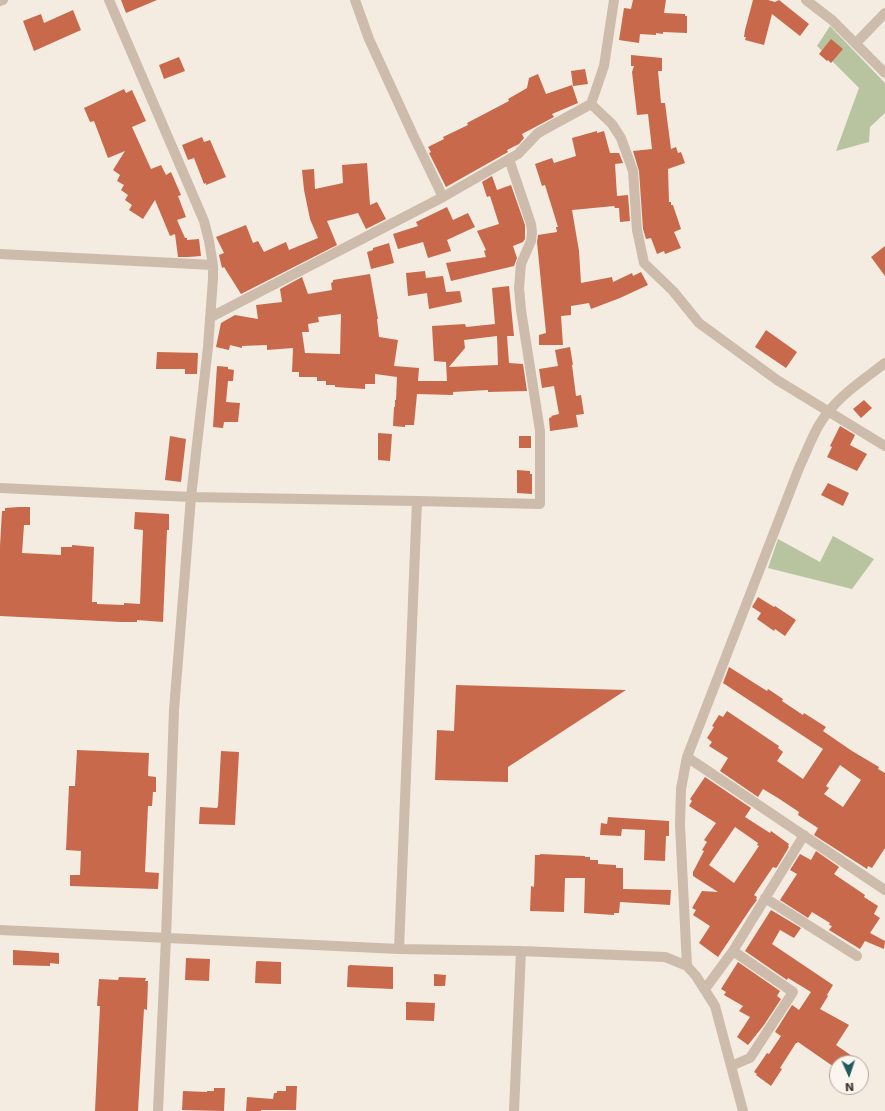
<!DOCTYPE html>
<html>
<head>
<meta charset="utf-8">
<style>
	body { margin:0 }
	#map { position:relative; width:885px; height:1111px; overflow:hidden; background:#f4ebe1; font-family:"DejaVu Sans",sans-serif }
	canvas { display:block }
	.north { position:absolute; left:829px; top:1055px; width:40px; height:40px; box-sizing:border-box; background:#fbf5ee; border:1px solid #aea6a0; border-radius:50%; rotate:177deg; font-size:11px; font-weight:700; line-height:16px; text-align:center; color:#3b302b }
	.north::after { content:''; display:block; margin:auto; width:14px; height:18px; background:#1f5a5e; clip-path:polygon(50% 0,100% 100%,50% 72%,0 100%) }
</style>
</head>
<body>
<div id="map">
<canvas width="885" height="1111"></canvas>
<div class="north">N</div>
</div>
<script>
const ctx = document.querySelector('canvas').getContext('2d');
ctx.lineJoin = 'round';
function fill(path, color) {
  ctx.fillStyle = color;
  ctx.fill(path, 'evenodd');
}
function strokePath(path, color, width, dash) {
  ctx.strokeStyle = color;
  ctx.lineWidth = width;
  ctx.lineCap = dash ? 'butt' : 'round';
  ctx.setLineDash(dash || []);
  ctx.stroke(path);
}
fill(new Path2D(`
	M830,26L885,83V113L870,127L869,142L836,151L859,88L817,46Z
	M833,536L874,559L852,589L768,568L778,539L820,562Z`), '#b8c4a0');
fill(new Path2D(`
	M121,0H157L126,13Z
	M633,0H666L664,13L685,14V16H687V33L663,32V34L656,33V35L640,34L639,43L619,40L624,8L631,9Z
	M753,0H768L775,2L779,0L809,24L800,36L772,14L764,45L745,40L746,37H744L745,30Z
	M73,10L81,30L34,51L23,21L41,14L44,23Z
	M831,39L843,49L831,63L828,60L827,61L819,54Z
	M631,55L662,58V71H658L661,103H665L671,149L676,147L678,153L681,152L685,163L668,169L669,202H671V205H673L681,229L674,232L681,248L665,254L664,251L657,254L651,238L646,239L643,229L639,171L633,151L652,149L648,114L637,115L632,72L634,66H631Z
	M179,57L185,71L164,79L159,65Z
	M585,69L588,84L573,86L571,71Z
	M538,74L546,94L572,85L578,103L552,114L554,117L522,134L524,138L519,144L507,150L508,152L446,187L429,153L431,152L428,147L444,139L443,137L468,125L467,123L509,101L508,99L527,88L529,78Z
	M124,89L126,93L132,90L146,121L132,127L151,169L161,165L166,175L171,172L181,195L178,196L186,217L177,220L185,238H187V240L199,239L201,256L188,257H178L175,234L170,236L155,200L143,219L129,210L132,205L125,200L128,195L121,190L124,185L117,181L120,175L113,170L125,151L108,158L94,121L90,122L84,108Z
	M597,131V133L604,131L610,153H619L623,163L615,164L617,196L628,195L630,221L620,222L619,208H615L614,206L572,210L579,251L581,283L612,277L613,282L632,273L633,276L641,272L648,285L620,298L591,309L589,303L571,306V315L561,316L563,345H539V335L546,333L537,242L538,235L557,232L556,227H558L545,185L542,186L535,164L552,158L554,163L576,156L572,138Z
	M202,137L204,142L210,140L226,177L206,185V183L204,184L194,158L188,160L182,145Z
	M367,163L370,205L377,202L386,219L366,229L358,213L327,221L337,245L241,294L224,267L222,268L219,255L224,253L216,237L246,225L253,243L258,241L264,252L286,242L289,250L318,238L310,219L304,190L302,170L314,169L315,189L343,183L342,165Z
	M492,176L497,190L511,185L525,225V239L523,242L513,246L517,258L514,266L451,281L446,263L486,257L484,251L486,250L477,231L499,224L490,196L487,197L482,182Z
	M447,207L453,220L468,213L475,227L447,240L451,251L428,258L423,242L398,249L393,234L418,226L416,222Z
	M389,243L394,263L371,269L367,252L373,250V248Z
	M885,246V276L871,257Z
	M425,271L426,278L443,276L446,292L460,291L462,302L429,309L427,293L408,296L406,273Z
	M370,274L378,319H377L379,337L398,340L394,366L419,368L418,381H447L446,362L434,361L432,326L465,324L466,327L495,324L492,288L509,286L514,336H507L509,363L523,364L527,391L488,392V390L453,392V395L417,394L414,425H405V427L393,426L394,407H395V400H396L397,377L375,374V384H365V389L335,387V385H326V381H317V377H299V372H292L293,348L267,350V345L242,346V348L230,345L229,350L216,347L221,323L235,315L258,319L256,305L282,302L280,289L302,277L308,294L332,290L331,283L333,282V280ZM341,314L340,354L305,353L302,332H309L308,324L319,322L318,317ZM497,336L498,365L449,367L465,348L464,340Z
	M766,330L797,352L786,368L755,347Z
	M570,347L573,365H572L576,396L581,395L584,414L576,415L578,427L550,431L549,418L552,417L551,416L559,414L554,386L542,388L539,369L558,366L555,350Z
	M157,352L198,353L197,374H185V369H156Z
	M217,366L228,367V369L234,370L233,381H228L226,402L240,403L238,422H224L223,428L213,427Z
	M864,400L872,408L861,418L853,409Z
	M840,426L855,435L850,445L867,454L857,471L827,457L832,447L830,446Z
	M378,433L392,434L390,461L378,460Z
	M170,436L186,439L181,482L165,480Z
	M519,436H531V448H519Z
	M517,470L530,471V474H532V494L517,493Z
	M828,483L849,493L843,506L821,495Z
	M19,507H30V525H24L22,553L61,555V547H72V545L94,547L92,602H97V604L124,605V603L140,604L143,530L134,529L135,512L169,514V530H167L163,622L137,620V622H121L0,616V546L2,511H5V508Z
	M758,597L774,607L775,606L796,620L785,636L775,629L774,631L757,619L761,613L752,607Z
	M729,667L767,691L768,689L783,699L782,701L803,715L804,713L826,727L823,731L852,751L879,767L878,769L885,773V848L872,868L868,866L867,869L814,835L818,828L798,815L799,812L778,798L763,789L758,797L720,771L728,758L709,746L712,742L707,738L714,727L712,726L719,715L723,717L727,711L779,746L778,748L783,752L777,761L803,779L823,749L723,683ZM840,765L861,780L843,807L824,794L829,788L826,786Z
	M456,685L626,690L508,767V782L435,780L437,730L454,731Z
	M77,750L149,753L148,776L156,777V792H153L152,806H148L145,872L159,873L158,889L70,886V875H80L81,851L66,850L69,786H75Z
	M221,751L239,752L235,825L199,824L200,807L217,808L218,806Z
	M705,777L751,808L745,817L770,833L771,831L789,844L788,846L789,847L777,867L776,868L773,867L754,895L757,897L756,899L757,900L751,908L718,957L699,943L710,926L693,915L696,910L692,908L702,891L718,892L693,876V872L704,851L702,850L707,842L704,840L716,823L689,806L692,801L690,799ZM735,827L758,843L757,845L759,846L734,883L709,865Z
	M608,817L669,821V836H666L665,861L644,860L645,830L622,829L621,836L600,835L601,823L607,824Z
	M816,851L839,867L834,874L865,895L864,897L878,906L874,914L880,918L870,933L885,941L884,949L865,941L860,949L829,930L832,926L829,925L830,923L812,912L808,918L780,900L797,874L790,870L800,854L811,860Z
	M540,854L585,856V857H590V860H598V864L616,865V868H623V889L671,890L670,905L620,902L619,913H614V915L584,913L585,878H565L564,912L530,911L531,886L534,887L535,855H540Z
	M771,910L801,928L794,938L780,930L772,944L833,985L827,995L828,996L820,1009L849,1025L836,1045L862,1063H837V1069L798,1042L797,1043H796L780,1068L782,1069L771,1086L756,1075L757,1074L754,1072L767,1053L769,1054L781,1036L775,1032L792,1005L799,1010L811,992L788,978L787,980L745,951Z
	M13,950L59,953V964L50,963V966L13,965Z
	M186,958L210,959L209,981L185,980Z
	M257,961L281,962V984L255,983L256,962Z
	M738,962L780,991L777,996L781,999L764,1025L748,1045L737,1037L750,1017L739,1011L743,1006L724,995L726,992L721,989Z
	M350,965L393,967V989L347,987L348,966Z
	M434,974L446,975L445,986H434Z
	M119,977L146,978L145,981H148L147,1010L144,1009L138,1111H95L100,1006H97L99,979L118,980Z
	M406,1002L435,1003L434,1021L406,1020Z
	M286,1086H297L296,1110H261V1111H246L247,1097L273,1099L274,1093H277V1091H286Z
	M214,1088H225L224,1111L182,1110L183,1091L207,1092V1091H214Z`), '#c8694b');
strokePath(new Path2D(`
	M109,0L204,221L209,241L213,265V279L208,347L191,497L174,710L166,938L158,1111
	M355,0L369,39L414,137L443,197
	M806,0L832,20L885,73
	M0,1L3,0
	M856,43L885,13
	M591,104L612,124L621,138L633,171L637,230L644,263L673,291L699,323L777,380L885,446
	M0,254L213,265
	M211,317L443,197L518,154L538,133L591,104L604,66L614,0
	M0,488L191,497L417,501
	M687,757L885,890
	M765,898L857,956
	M0,930L399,949L521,951L665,957L675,961L687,966L696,976L715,1006L743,1111
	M399,949L417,501L540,504V431L521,310L519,288L521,264L531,241L532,232L531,224L509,159
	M687,966L680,825L681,789L687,757L799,468C808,449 815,427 829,411C844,392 866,378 885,363
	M705,989L733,951L804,835
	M731,1066L750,1058L793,992L733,951
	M514,1111L521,951`), '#cdbbac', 10);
</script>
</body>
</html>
